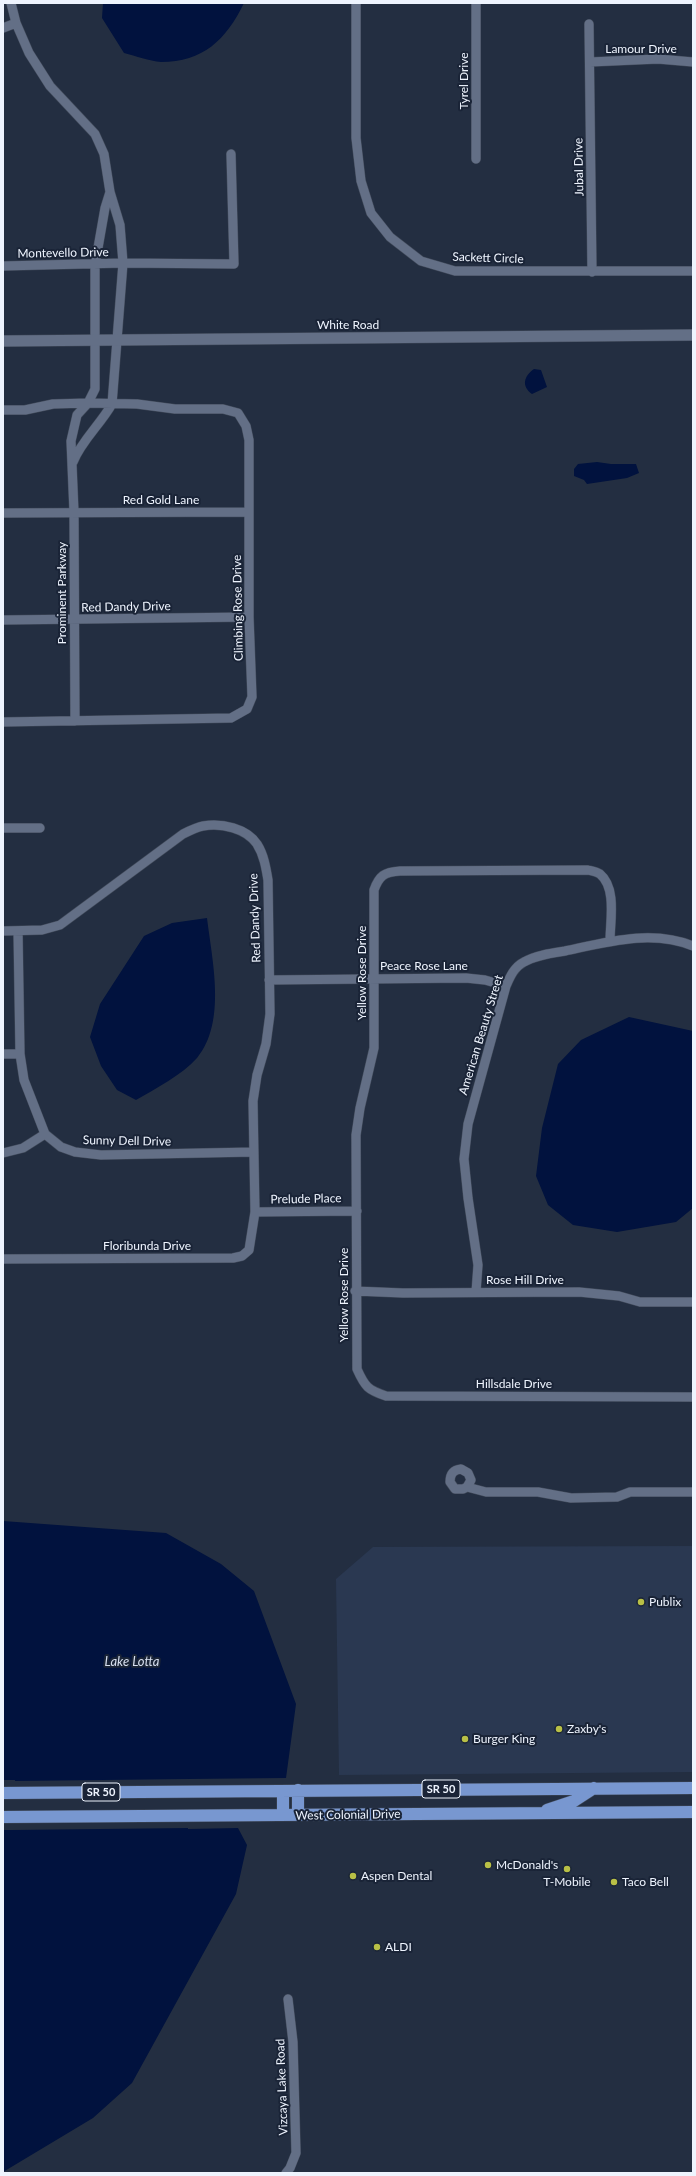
<!DOCTYPE html>
<html>
<head>
<meta charset="utf-8">
<style>
	body { margin:0 }
	#map { position:relative; width:696px; height:2176px; overflow:hidden; background:#232e41; font-family:Lato,sans-serif }
	canvas { display:block }
	.frame { position:absolute; inset:0; border:4px solid #eef4fe; pointer-events:none }
</style>
</head>
<body>
<div id="map">
<canvas width="696" height="2176"></canvas>
<div class="frame"></div>
</div>
<script>
const ctx = document.querySelector('canvas').getContext('2d');
ctx.lineJoin = 'round';
function fill(path, color) {
  ctx.fillStyle = color;
  ctx.fill(path, 'evenodd');
}
function strokePath(path, color, width, dash) {
  ctx.strokeStyle = color;
  ctx.lineWidth = width;
  ctx.lineCap = dash ? 'butt' : 'round';
  ctx.setLineDash(dash || []);
  ctx.stroke(path);
}
function write(font, color, halo, rows, align = 'center') {
  ctx.font = font + ' Lato,sans-serif';
  ctx.lineWidth = 4;
  ctx.setLineDash([]);
  ctx.textBaseline = 'middle';
  ctx.strokeStyle = halo;
  ctx.fillStyle = color;
  for (const [text, x, y, turn = 0] of rows) {
    ctx.save();
    ctx.translate(x, y);
    ctx.rotate((+turn || 0) * Math.PI / 180);
    ctx.textAlign = isNaN(turn) ? turn : align;
    if (halo) ctx.strokeText(text, 0, 0);
    ctx.fillText(text, 0, 0);
    ctx.restore();
  }
}
fill(new Path2D(`
	M693,1546V1772L339,1775L336,1579L373,1547Z`), '#2a3851');
fill(new Path2D(`
	M103,3H244C226,40 203,62 161,62C149,61 136,56 124,53L102,18Z
	M534,369L541,370L547,387L532,394C521,386 524,376 534,369Z
	M597,462L611,464H636L639,473L627,478L587,484L584,480L574,476V469L578,464Z
	M207,918C212,960 227,1022 197,1058C182,1075 155,1089 136,1100L117,1090L101,1066L90,1037L100,1004L144,936L172,923Z
	M629,1017L693,1031V1208L676,1222L617,1232L573,1225L548,1205L536,1176L542,1128L558,1064L581,1040Z
	M3,1521L166,1533L221,1564L254,1591L296,1704L286,1778L188,1779V1829L238,1828L247,1845L236,1894L132,2083L93,2118L3,2172V1830H15V1780H3Z`), '#01123e');
fill(new Path2D(`
	M189,1779V1828L13,1830V1781Z`), '#232e41');
const minor = new Path2D(`
	M11,3L16,23L29,53L50,86L95,134L104,154L110,192L120,225L123,263L112,404C100,425 82,440 73,462
	M356,3V138L361,181L371,213L390,237L421,261L455,271H693
	M589,24L592,272
	M3,28L16,23
	M590,62L658,59L693,62
	M476,159V3
	M3,266L123,263L234,264L231,154
	M3,410H25L53,404L88,403L137,404L175,409H223L238,413L246,426L249,440V617L252,697L247,709L231,718L3,722
	M3,513L249,512
	M3,620L249,617
	M75,721L74,512L71,441L77,415L88,403L95,389V265L105,208L110,192
	M3,828H40
	M3,931L42,930L60,925L183,834C189,831 197,827 203,826C222,823 246,828 257,844C264,855 266,868 268,880L270,1014L266,1044L257,1075L253,1101L255,1212L249,1250L242,1256L233,1258L3,1259
	M18,931L20,1054L24,1080L45,1134L61,1147L75,1152L101,1155L254,1152
	M610,941C610,922 617,888 600,874C597,872 592,871 588,870L400,871C384,872 379,876 374,890V1048L360,1108L356,1135L357,1369C365,1387 368,1390 386,1396L693,1397
	M269,980L466,978L485,980L506,986
	M3,1054H20
	M3,1153L23,1148L45,1134
	M255,1212L357,1211
	M355,1291L403,1293L579,1292L619,1296L640,1302H693
	M476,1292L478,1265L468,1198L464,1159L468,1124L506,986C510,977 514,967 524,962C536,955 552,953 565,951C607,942 652,929 693,946
	M467,1487L471,1480L468,1473L461,1469C453,1470 450,1474 450,1482L455,1489H463L467,1487L486,1492H538L571,1498L617,1497L630,1492H693
	M286,2173L290,2168L296,2153L293,2042L288,1999`);
const tertiary = new Path2D(`
	M3,341L693,335`);
const trunk = new Path2D(`
	M298,1790V1815
	M283,1791V1815
	M3,1793L693,1788
	M547,1810L574,1801L594,1788
	M3,1817L693,1812`);
strokePath(minor, '#424b5b', 10);
strokePath(tertiary, '#424b5b', 12);
strokePath(trunk, '#424b5b', 13);
strokePath(minor, '#636f86', 9);
strokePath(tertiary, '#636f86', 11);
strokePath(trunk, '#7897d0', 12);
for (const [x, y, r, color] of [
	[641,1602,4,"#b9c046"],
	[559,1729,4,"#b9c046"],
	[465,1739,4,"#b9c046"],
	[488,1865,4,"#b9c046"],
	[567,1869,4,"#b9c046"],
	[353,1876,4,"#b9c046"],
	[614,1882,4,"#b9c046"],
	[377,1947,4,"#b9c046"]
]) {
  const dot = new Path2D();
  dot.arc(x, y, r, 0, 2 * Math.PI);
  ctx.fillStyle = color;
  ctx.fill(dot);
  strokePath(dot, '#1a2437', 1.5);
}
for (const [x, y, w] of [
	[441,1789,38],
	[101,1792,38]
]) {
  const box = new Path2D();
  box.roundRect(x - w / 2, y - 9, w, 18, 3);
  ctx.fillStyle = '#1a2437';
  ctx.fill(box);
  strokePath(box, '#eef4fe', 1);
}
write('bold 11px', '#eef4fe', null, [
	["SR 50",441,1789],
	["SR 50",101,1792]
]);
write('12px', '#eef4fe', '#1a2437', [
	["Lamour Drive",641,49],
	["Tyrel Drive",464,81,-90],
	["Jubal Drive",579,167,-91],
	["Montevello Drive",63,253,-1],
	["Sackett Circle",488,258,2],
	["White Road",348,325],
	["Red Gold Lane",161,500],
	["Prominent Parkway",62,593,-90],
	["Red Dandy Drive",126,607,-1],
	["Climbing Rose Drive",238,608,-91],
	["Red Dandy Drive",255,918,-92],
	["Peace Rose Lane",424,966],
	["Yellow Rose Drive",362,973,-90],
	["American Beauty Street",481,1035,-73],
	["Sunny Dell Drive",127,1141,1],
	["Prelude Place",306,1199,-1],
	["Floribunda Drive",147,1246],
	["Rose Hill Drive",525,1280],
	["Yellow Rose Drive",344,1295,-90],
	["Hillsdale Drive",514,1384],
	["West Colonial Drive",348,1815,-1],
	["Vizcaya Lake Road",282,2087,-92]
]);
write('12px', '#eef4fe', '#1a2437', [
	["Publix",649,1602],
	["Zaxby's",567,1729],
	["Burger King",473,1739],
	["McDonald's",496,1865],
	["Aspen Dental",361,1876],
	["T-Mobile",567,1882,"center"],
	["Taco Bell",622,1882],
	["ALDI",385,1947]
], 'left');
write('italic 13px', '#d7dfef', '#1a2437', [
	["Lake Lotta",132,1662]
]);
</script>
</body>
</html>
